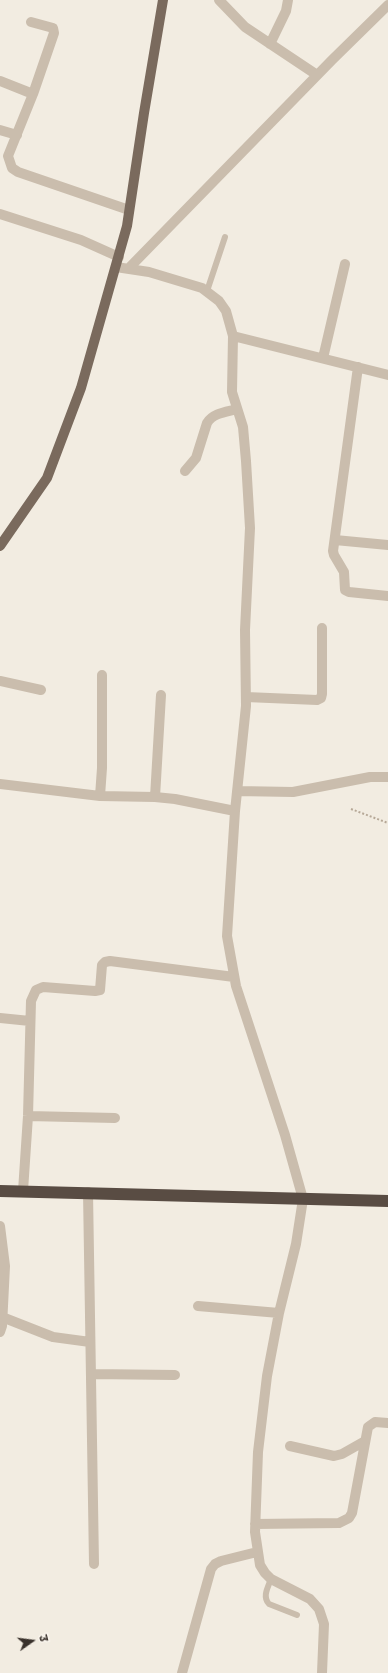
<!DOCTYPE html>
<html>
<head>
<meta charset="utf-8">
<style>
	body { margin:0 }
	#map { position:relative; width:388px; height:1673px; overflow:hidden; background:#f2ece1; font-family:Poppins,"Noto Sans Devanagari",sans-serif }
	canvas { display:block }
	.north { position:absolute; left:12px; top:1621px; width:40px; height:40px; -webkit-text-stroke:3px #faf5ed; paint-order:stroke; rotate:76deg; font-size:11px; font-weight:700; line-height:16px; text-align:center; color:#39312b }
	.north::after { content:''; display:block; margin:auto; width:14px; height:18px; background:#39312b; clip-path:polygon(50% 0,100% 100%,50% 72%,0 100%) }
</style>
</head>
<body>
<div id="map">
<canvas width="388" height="1673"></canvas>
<div class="north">उ</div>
</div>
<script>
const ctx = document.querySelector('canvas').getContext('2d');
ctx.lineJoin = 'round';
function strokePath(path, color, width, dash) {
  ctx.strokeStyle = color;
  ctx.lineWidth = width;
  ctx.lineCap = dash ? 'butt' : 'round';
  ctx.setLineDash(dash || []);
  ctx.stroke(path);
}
strokePath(new Path2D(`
	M351,809L388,823`), '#b6a897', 2, [2, 2]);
strokePath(new Path2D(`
	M207,291L225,237
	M271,1579C268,1587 262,1597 269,1604L297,1615`), '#cabdad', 6);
strokePath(new Path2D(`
	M219,0L245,27L317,75
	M31,22L53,28L54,33L33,94L8,156L12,168L18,172L129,210
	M270,44L286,11L288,0
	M0,81L33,94
	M0,130L17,135
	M0,214L81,240L119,257
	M116,267L149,272L202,288L219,301L226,311L233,336L232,392L243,427L246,461L250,528L245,630L246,706L235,811L227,936L236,986L285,1135L303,1199L296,1244L279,1313L267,1376L258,1452L255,1532L260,1565L265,1573L271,1579L310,1599L319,1609L324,1624L322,1673
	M128,269L332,60L388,5
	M233,336L388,375
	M323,358L345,264
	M358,367L333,551L334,555L344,572L345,590L349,592L388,596
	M185,471L196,458L207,423C213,413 226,412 237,409
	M335,540L388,545
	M0,681L41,690
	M246,697L317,700L321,698L322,694V628
	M0,784L100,796L155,797L175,799L235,811
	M237,791L293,792L370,777H388
	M100,796L102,768V675
	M155,797L161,695
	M0,1018L30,1021
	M28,1116L115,1118
	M23,1191L28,1116L31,1001L36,990L43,987L95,991L100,990L102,965L105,962L110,961L234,977
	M88,1192L94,1564
	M0,1226L5,1266L2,1326L0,1332
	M198,1306L279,1313
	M2,1317L53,1337L90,1342
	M91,1374L175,1375
	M290,1446L334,1456L342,1454L365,1441
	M255,1524L339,1523L349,1518L352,1513L368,1427L375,1422L388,1423
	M182,1673L211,1569L215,1564L221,1561L257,1552`), '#cabdad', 10);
strokePath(new Path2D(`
	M0,546L47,478L81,388L127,226L144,113L163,0`), '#7a6a5d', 10);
strokePath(new Path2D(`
	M0,1191L388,1201`), '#594c43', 12);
</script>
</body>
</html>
